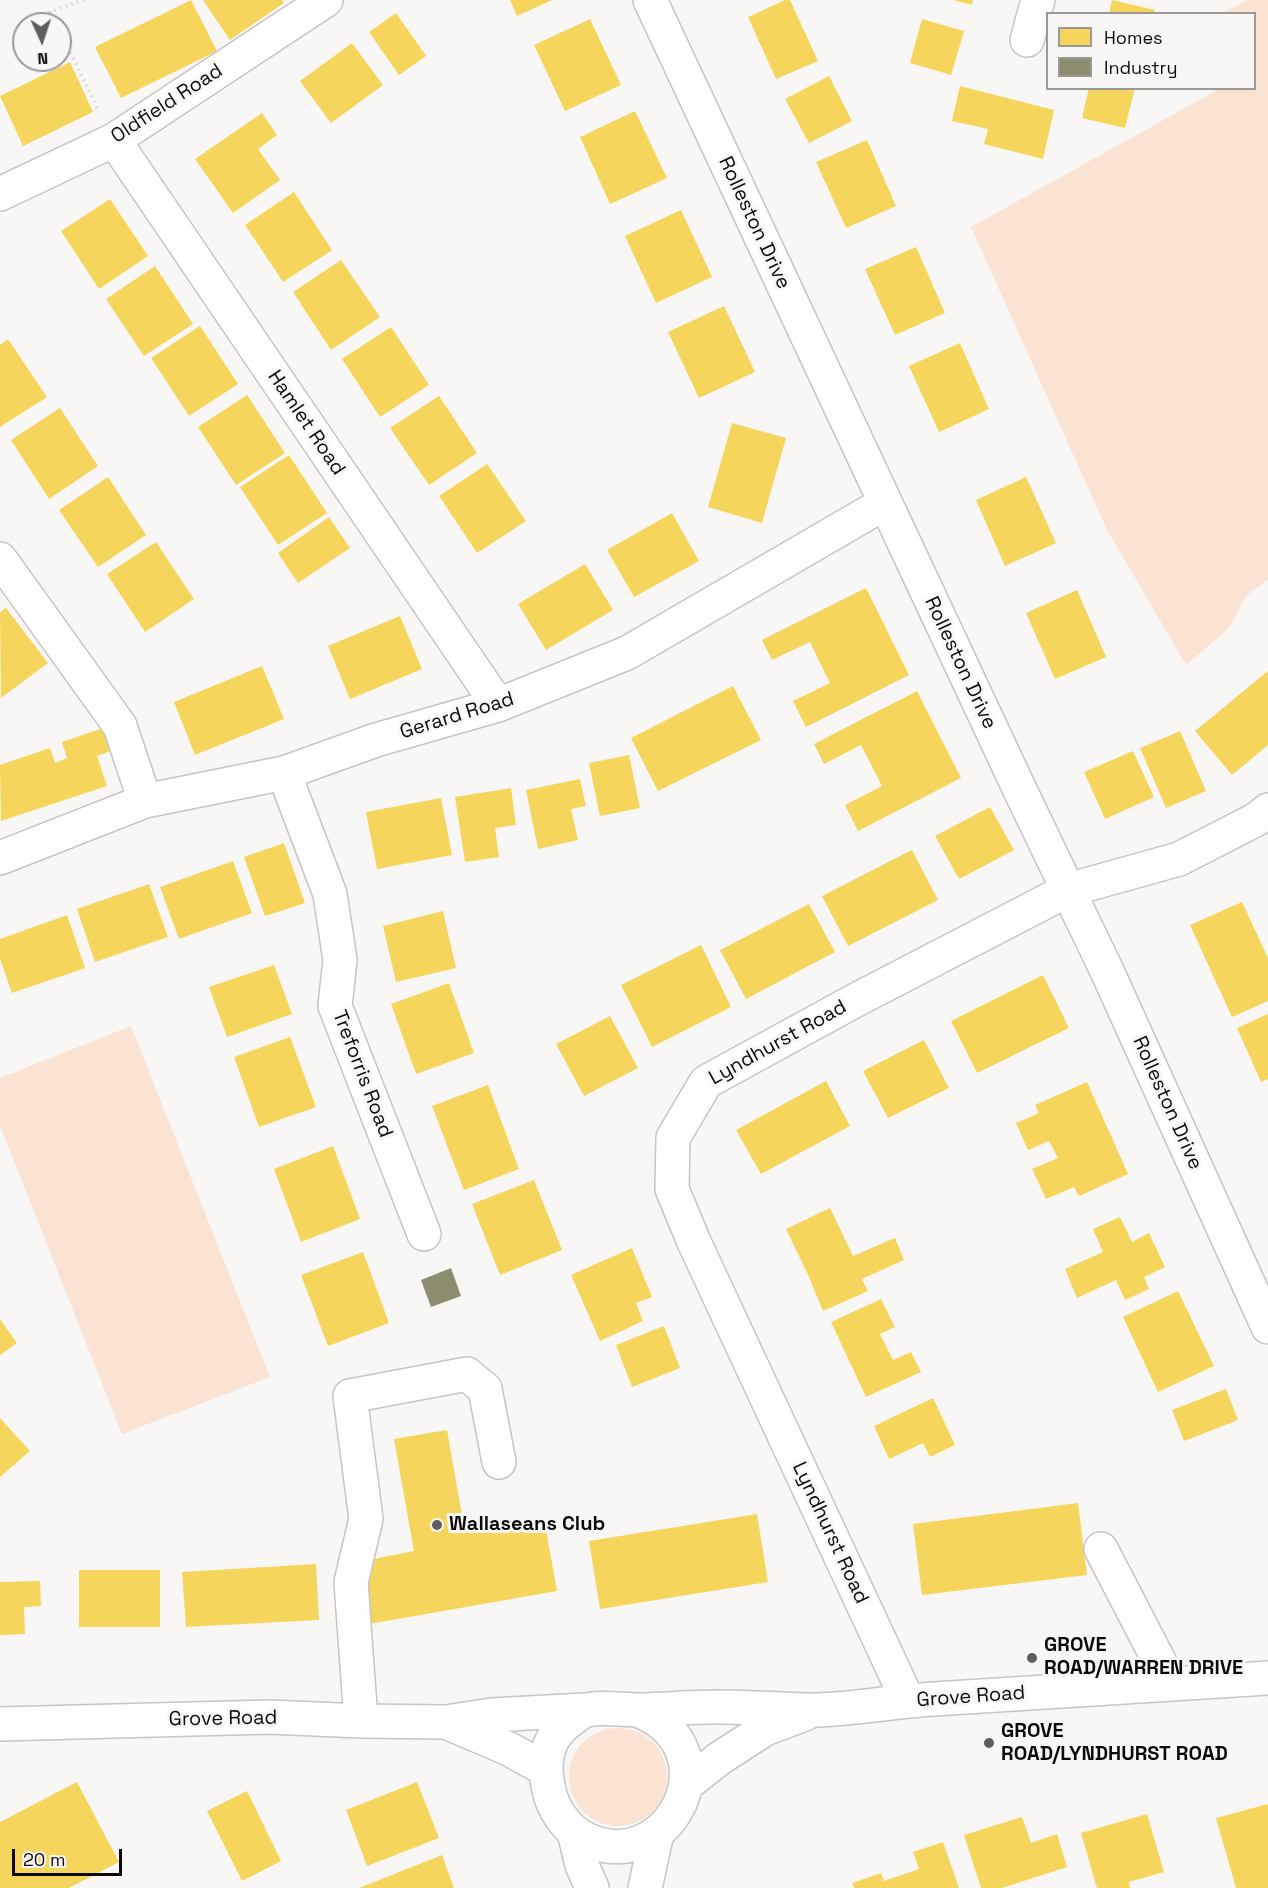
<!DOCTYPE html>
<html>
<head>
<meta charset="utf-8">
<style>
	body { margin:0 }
	#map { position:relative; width:1268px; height:1888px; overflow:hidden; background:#f8f7f6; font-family:"Space Grotesk",sans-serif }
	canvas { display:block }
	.legend { position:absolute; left:1046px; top:12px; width:210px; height:78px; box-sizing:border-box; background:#f9f7f5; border:2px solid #9a9997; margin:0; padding:8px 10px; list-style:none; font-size:18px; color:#0c0b0b }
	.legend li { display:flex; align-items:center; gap:12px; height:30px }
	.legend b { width:30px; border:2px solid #9a9997 }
	.north { position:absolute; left:12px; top:12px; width:60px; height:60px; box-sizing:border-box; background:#f9f7f5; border:2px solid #9a9997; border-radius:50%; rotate:177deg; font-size:16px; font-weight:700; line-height:24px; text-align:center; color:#0c0b0b }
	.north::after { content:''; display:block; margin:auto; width:21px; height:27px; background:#5f5e5d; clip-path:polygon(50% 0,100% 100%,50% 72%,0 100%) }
	.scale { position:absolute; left:12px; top:1849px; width:110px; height:27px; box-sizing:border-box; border:3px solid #0c0b0b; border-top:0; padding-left:8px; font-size:18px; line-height:21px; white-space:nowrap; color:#0c0b0b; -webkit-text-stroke:4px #f9f7f5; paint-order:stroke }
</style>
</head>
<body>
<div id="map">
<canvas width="1268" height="1888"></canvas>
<ul class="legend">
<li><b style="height:16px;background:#f6d55c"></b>Homes</li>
<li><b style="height:16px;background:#8c8c6e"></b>Industry</li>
</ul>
<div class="north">N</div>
<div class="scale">20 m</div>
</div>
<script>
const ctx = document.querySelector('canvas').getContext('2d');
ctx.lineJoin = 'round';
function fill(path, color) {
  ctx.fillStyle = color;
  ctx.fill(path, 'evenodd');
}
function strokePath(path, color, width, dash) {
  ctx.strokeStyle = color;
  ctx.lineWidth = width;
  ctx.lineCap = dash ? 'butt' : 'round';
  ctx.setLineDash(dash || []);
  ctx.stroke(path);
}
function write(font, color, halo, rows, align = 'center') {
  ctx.font = font + ' "Space Grotesk",sans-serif';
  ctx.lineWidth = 6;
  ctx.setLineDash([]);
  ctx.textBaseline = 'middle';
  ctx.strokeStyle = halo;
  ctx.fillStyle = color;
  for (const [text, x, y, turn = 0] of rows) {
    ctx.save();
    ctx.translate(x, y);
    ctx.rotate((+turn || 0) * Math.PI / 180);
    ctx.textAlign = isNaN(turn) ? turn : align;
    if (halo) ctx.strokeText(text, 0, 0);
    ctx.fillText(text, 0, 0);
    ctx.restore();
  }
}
fill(new Path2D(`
	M1248,0H1268V579L1246,596L1230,627L1186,665L1106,528L971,227L1219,89L1254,88V14L1222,13Z
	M131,1026L270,1377L122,1434L0,1126V1078Z
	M569 1777a49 49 0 1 1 98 0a49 49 0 1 1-98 0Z`), '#fae3d3');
fill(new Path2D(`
	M191,0L217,51L121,98L95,47Z
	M203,0H282L284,3L230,40Z
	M510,0H552L517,16Z
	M785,0H790L818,61L776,79L748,17Z
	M953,0H973L972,5Z
	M1112,0L1155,10L1154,14H1109Z
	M396,13L426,56L399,75L369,32Z
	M590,19L621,85L565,111L534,45Z
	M922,19L964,31L951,75L910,63Z
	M352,43L383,85L331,123L300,81Z
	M70,62L93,112L23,146L0,96Z
	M829,76L852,121L809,143L785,99Z
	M960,86L1054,110L1043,159L984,144L988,129L952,121Z
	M1089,88H1135L1125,128L1082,118Z
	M635,111L667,178L610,204L580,137Z
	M262,113L277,135L258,149L280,180L233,213L195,159Z
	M867,140L896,206L846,228L816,162Z
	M294,192L332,250L283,282L245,225Z
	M110,199L148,256L99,289L61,231Z
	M681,210L712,277L656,303L625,236Z
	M916,247L945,313L895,335L865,269Z
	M341,260L380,317L331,350L293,292Z
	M155,266L193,324L144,356L106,299Z
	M724,306L755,372L699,398L668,332Z
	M200,326L238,384L189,416L151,358Z
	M391,327L429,385L380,417L342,359Z
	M8,339L47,397L0,427V345Z
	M960,343L989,409L939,432L909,366Z
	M247,395L285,453L236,485L198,427Z
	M439,396L477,453L429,485L390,428Z
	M60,408L98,466L49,499L11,440Z
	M732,423L786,438L762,523L708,507Z
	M289,455L327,513L278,545L240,487Z
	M487,464L526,521L477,553L439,496Z
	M108,477L146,535L98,567L59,510Z
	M1026,477L1056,543L1005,566L976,500Z
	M672,513L699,561L634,597L607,550Z
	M329,517L350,548L298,583L278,553Z
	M156,542L194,599L145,632L107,574Z
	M585,564L613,610L546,650L518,604Z
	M866,588L909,675L806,727L793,701L830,683L820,663L810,642L772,660L762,640Z
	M1077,590L1106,657L1055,679L1026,613Z
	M6,608L48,663L1,698L0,612Z
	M400,616L422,669L350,699L328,646Z
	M262,666L284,719L195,755L174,702Z
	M1268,671V745L1232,775L1195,731Z
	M733,686L761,740L658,791L631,738Z
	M917,691L961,778L858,831L845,805L882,786L861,745L824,764L814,744Z
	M103,728L111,751L97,756L107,786L1,821L0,765L50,748L55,763L67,758L62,742Z
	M1180,731L1206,791L1166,808L1140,748Z
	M1133,751L1154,797L1105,819L1084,772Z
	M629,755L640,808L600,816L589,763Z
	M580,779L586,806L571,809L578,840L538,849L526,790Z
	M511,788L516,825L495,828L499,857L465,862L455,797Z
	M441,798L452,855L377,869L366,812Z
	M990,807L1014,850L959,879L935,836Z
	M284,843L305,903L265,916L244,857Z
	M912,850L938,900L848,946L822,896Z
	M233,861L252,913L179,939L160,887Z
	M149,884L168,937L95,962L77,909Z
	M1242,902L1268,958V1001L1232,1017L1190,925Z
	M809,904L835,952L746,999L720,950Z
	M443,911L456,968L396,982L383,926Z
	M67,915L85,968L12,993L0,959V939Z
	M701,945L731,1007L652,1047L621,985Z
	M274,965L292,1014L227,1037L209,987Z
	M1043,975L1069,1028L977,1073L951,1021Z
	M449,983L474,1053L416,1074L391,1004Z
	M1268,1014V1079L1261,1082L1237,1028Z
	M610,1016L638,1068L584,1096L556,1044Z
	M290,1037L316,1107L259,1127L234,1057Z
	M924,1040L949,1088L888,1118L863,1071Z
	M826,1081L850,1126L761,1174L736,1130Z
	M1087,1082L1128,1174L1079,1196L1074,1187L1046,1199L1032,1169L1058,1158L1049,1141L1028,1150L1016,1123L1039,1113L1035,1105Z
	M488,1085L519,1169L464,1190L432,1106Z
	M333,1146L360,1219L301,1242L274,1169Z
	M534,1180L562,1250L500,1275L472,1204Z
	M830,1208L853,1256L895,1238L904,1260L862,1279L868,1291L823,1311L809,1277L786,1229Z
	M1120,1217L1132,1242L1149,1233L1165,1267L1144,1277L1149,1289L1125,1300L1116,1280L1077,1298L1065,1269L1103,1252L1093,1229Z
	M632,1248L652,1297L636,1303L643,1321L600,1341L571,1275Z
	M363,1252L389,1323L328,1346L301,1275Z
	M1178,1291L1214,1366L1158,1392L1123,1317Z
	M881,1299L895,1327L880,1334L893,1360L911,1352L921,1372L866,1397L831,1322Z
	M0,1319L17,1343L0,1355Z
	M664,1326L680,1368L632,1387L616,1345Z
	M1226,1389L1238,1420L1184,1441L1172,1410Z
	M933,1398L955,1445L930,1457L923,1443L889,1459L874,1426Z
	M0,1418L30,1451L0,1477Z
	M447,1430L465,1532L544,1519L557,1591L369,1624L358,1562L414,1551L394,1439Z
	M1078,1503L1087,1575L922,1595L913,1524Z
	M757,1514L768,1582L600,1609L589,1541Z
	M316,1564L319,1620L186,1627L182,1572Z
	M79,1570H160V1627H79Z
	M40,1581L41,1606L24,1607L25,1634L0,1635V1582Z
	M77,1782L119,1862L69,1888H0V1822Z
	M417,1782L439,1838L367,1866L346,1810Z
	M247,1791L281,1861L242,1881L207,1811Z
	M1268,1804V1888H1236L1216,1818Z
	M1147,1814L1164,1872L1129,1882L1130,1888H1097L1081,1833Z
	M1022,1817L1031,1843L1057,1834L1067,1867L1002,1888H981L964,1835Z
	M943,1842L959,1888H854L852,1883L881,1873L884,1881L919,1869L913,1852Z
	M442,1855L454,1888H359Z`), '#f6d55c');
fill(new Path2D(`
	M451,1268L461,1296L431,1307L421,1280Z`), '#8c8c6e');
const minor = new Path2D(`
	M650,0L1019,788L1107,971L1268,1327
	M1027,40L1038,0
	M114,140L498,705
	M0,194L114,140L326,0
	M0,559L120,726L145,801
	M284,773L330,894L340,960L335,1006L424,1234
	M0,858L145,801L284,773L376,740L498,705L627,653L885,503
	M1101,1549L1171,1684
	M908,1701L694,1242L672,1189L673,1138L706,1082L856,1000L1068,890L1179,859L1257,819L1268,810
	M638,1710C644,1713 651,1716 657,1720C726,1769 661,1874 588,1840C567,1831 552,1809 548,1786C543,1760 547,1736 571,1720C575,1717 579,1713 584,1711C597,1706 623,1710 638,1710C663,1710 688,1707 713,1707C747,1706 782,1710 816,1710C855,1709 895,1701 934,1699C1045,1692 1157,1685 1268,1678
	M361,1721L351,1582L366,1519L350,1396L467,1374L485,1389L499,1462
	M446,1722L509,1749L545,1769
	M0,1724L270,1717L361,1721L446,1722L491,1715L585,1710
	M687,1784L720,1758L765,1729L805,1714
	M574,1832L582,1865L592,1888
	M645,1888L657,1833`);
strokePath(minor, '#c6c5c4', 36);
strokePath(new Path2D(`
	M56,24L50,12L84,0
	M60,31L98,109`), '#d9d8d7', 4, [1.5, 4.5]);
strokePath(minor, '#fefefe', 33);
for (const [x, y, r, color] of [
	[437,1525,6,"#5f5e5d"],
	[1032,1658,6,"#5f5e5d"],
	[989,1743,6,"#5f5e5d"]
]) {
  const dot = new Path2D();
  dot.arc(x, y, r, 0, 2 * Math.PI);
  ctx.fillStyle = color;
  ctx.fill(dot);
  strokePath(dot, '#f9f7f5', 2);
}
write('20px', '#0c0b0b', '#f9f7f5', [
	["Oldfield Road",167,104,-33],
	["Rolleston Drive",754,223,65],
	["Hamlet Road",306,423,56],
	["Rolleston Drive",960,663,65],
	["Gerard Road",457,716,-17],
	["Lyndhurst Road",778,1043,-29],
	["Treforris Road",362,1074,69],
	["Rolleston Drive",1167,1103,66],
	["Lyndhurst Road",830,1533,65],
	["Grove Road",971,1697,-4],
	["Grove Road",223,1719,-1]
]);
write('bold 20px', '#0c0b0b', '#f9f7f5', [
	["Wallaseans Club",449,1525],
	["GROVE",1044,1646],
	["ROAD/WARREN DRIVE",1044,1669],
	["GROVE",1001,1732],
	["ROAD/LYNDHURST ROAD",1001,1755]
], 'left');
</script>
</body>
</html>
